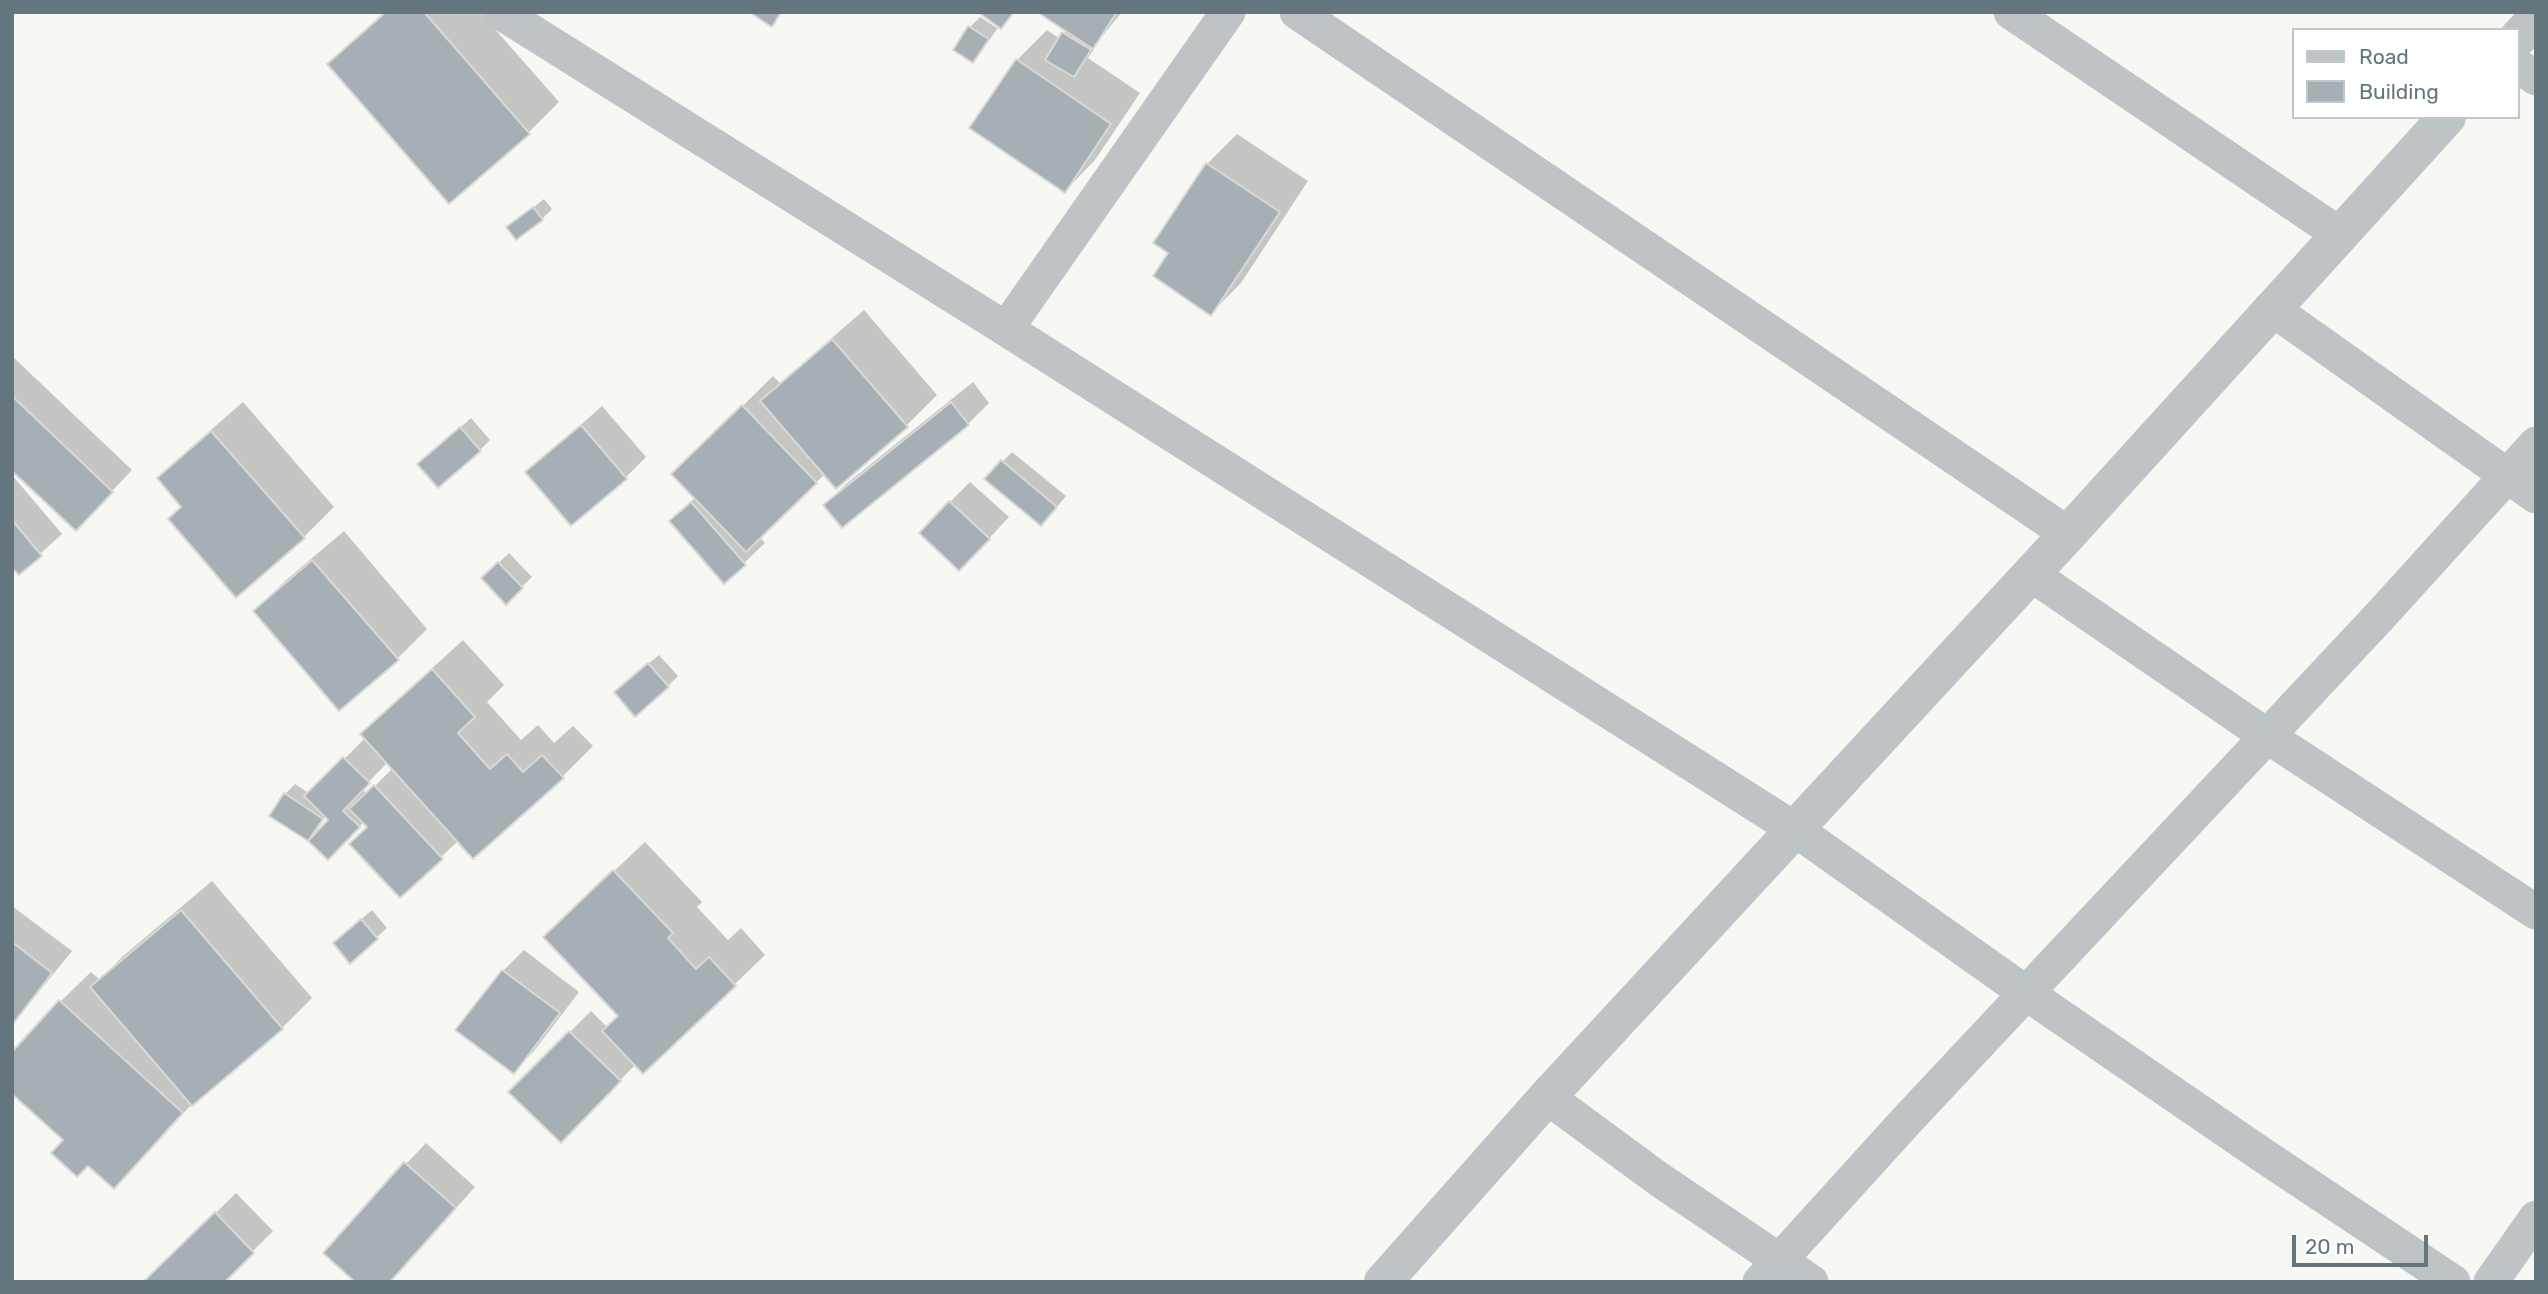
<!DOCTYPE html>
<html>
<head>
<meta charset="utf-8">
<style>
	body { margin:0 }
	#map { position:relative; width:2548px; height:1294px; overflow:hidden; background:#f7f7f4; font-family:Rubik,sans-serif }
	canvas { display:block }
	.frame { position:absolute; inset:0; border:14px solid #64767d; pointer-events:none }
	.legend { position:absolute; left:2292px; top:28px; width:228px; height:91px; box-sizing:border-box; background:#fff; border:2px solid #c1c8cb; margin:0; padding:9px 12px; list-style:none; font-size:21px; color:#64767d }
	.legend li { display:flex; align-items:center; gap:14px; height:35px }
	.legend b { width:35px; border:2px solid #c1c8cb }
	.scale { position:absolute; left:2292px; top:1235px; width:136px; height:32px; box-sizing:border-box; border:4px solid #64767d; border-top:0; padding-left:9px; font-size:21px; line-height:24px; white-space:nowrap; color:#64767d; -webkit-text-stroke:5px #fff; paint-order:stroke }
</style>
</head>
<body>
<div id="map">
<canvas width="2548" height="1294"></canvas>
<div class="frame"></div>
<ul class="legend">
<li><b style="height:9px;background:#bec4c6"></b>Road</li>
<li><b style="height:19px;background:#a6afb3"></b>Building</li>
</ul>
<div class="scale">20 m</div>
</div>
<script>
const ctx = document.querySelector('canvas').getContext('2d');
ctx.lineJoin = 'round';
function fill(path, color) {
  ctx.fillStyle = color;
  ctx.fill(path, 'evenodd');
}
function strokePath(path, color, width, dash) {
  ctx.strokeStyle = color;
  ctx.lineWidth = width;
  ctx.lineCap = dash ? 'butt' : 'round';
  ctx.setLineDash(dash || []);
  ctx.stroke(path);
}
fill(new Path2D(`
	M384,12H480L559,102L529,132L449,201L329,64Z
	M981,12H1014L1000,27L999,26L982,51L972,61L970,27L980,17L997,28L998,26Z
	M1040,12H1122L1100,39L1088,58L1140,93L1095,160L1065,191L1017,60L1047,30L1060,39L1067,30Z
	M1237,134L1308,181L1241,283L1211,313L1171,252L1207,164Z
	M544,199L552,209L542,219L509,227Z
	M864,310L937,395L907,425L836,486L825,474L759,536L765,543L744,563L671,521L696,497L704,444L773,376L780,383Z
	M12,356L132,470L96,508L12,469Z
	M973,382L989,403L968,424L825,505L846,484Z
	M243,402L334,507L304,537L236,596L183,506L159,479L190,448Z
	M602,406L646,457L625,478L527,473Z
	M471,418L490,440L480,450L430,454Z
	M1012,452L1066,496L1051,514L1002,462Z
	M12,475L62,534L19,573L12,565Z
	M970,482L1009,517L980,548L950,502Z
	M344,531L427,629L397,659L255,611L285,581Z
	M509,553L532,577L506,602L483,578Z
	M463,640L504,685L487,702L521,740L538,725L554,743L573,726L593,746L562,777L459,840L400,896L369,827L364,822L328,858L308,838L285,794L295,784L310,794L366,737L363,734L393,704ZM388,762L393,768L367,794L362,789ZM326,816L330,820L316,835L314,834Z
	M659,655L678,676L668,686L626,682Z
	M645,842L702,902L697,907L728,940L741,928L765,955L643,1072L636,1064L561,1141L510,1092L591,1011L608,1028L620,1016L576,907Z
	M212,881L312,998L282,1028L192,1104L114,1187L65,1140L60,1002L91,972L100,980L122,957Z
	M12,906L72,951L12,1025Z
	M372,910L387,928L350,961L345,933Z
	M524,950L579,992L534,1051L513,1072L503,971Z
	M426,1143L475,1187L395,1276L406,1164Z
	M236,1193L273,1231L222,1282H146Z`), '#0003');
const building = new Path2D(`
	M386,12H424L530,134L449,204L327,64Z
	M749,12H781L772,27Z
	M978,12H1014L1001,29Z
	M1037,12H1117L1093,49Z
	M968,26L989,39L973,63L953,50Z
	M1062,32L1091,50L1074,77L1045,60Z
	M1016,59L1111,124L1065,193L969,128Z
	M1206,163L1280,212L1211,316L1153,276L1168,253L1153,243Z
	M533,207L543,220L516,240L506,227Z
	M832,339L908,427L836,489L760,401Z
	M12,396L113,492L76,531L12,471Z
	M951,402L969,425L842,528L823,505Z
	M742,405L817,483L746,552L671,474Z
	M581,425L627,479L571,526L525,472Z
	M460,427L481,451L438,488L417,464Z
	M211,431L305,538L236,598L168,519L181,507L157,478Z
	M1001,460L1057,507L1041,526L984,479Z
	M949,501L990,539L959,571L919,533Z
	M691,502L746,565L724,584L669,521Z
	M12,520L42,556L19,575L12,568Z
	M312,560L399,660L339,711L253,611Z
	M498,562L523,588L506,605L481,578Z
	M648,663L669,687L635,717L614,692Z
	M432,669L475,717L458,733L490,769L507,754L523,772L542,755L564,778L473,859L360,734Z
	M343,757L370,783L343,811L360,827L328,860L308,841L328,820L304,796Z
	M374,785L443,859L400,898L349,844L367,827L349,809Z
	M284,793L323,819L308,841L269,816Z
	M613,870L673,933L668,938L696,969L709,957L736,986L643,1074L602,1031L618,1016L543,937Z
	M181,910L283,1029L192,1106L90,987Z
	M361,919L378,939L350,964L333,943Z
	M12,942L52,973L12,1025Z
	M502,970L560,1013L514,1074L455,1030Z
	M59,1000L183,1113L114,1189L88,1166L77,1177L51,1153L63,1140L12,1094V1052Z
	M569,1031L621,1081L561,1143L508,1092Z
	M404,1162L456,1208L390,1282H355L323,1253Z
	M215,1212L254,1253L225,1282H143Z`);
fill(building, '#a6afb3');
strokePath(building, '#d9d8d7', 2);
strokePath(new Path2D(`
	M500,12L1006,329L1796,830L2026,993L2261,1154L2453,1282
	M1297,12L2068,534
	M2011,12L2339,234
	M2518,66L2536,78
	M2271,308L2536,496
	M1006,329L1228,12
	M2031,574L2267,736L2536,912
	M1547,1097L1660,1180L1811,1282
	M1760,1282L1908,1119L2379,617L2536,444
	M2491,1282L2536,1218`), '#bec4c6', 35);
strokePath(new Path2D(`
	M2518,38L2536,19
	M1383,1282L1547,1097L2068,534L2447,117`), '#bec4c6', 38);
</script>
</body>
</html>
